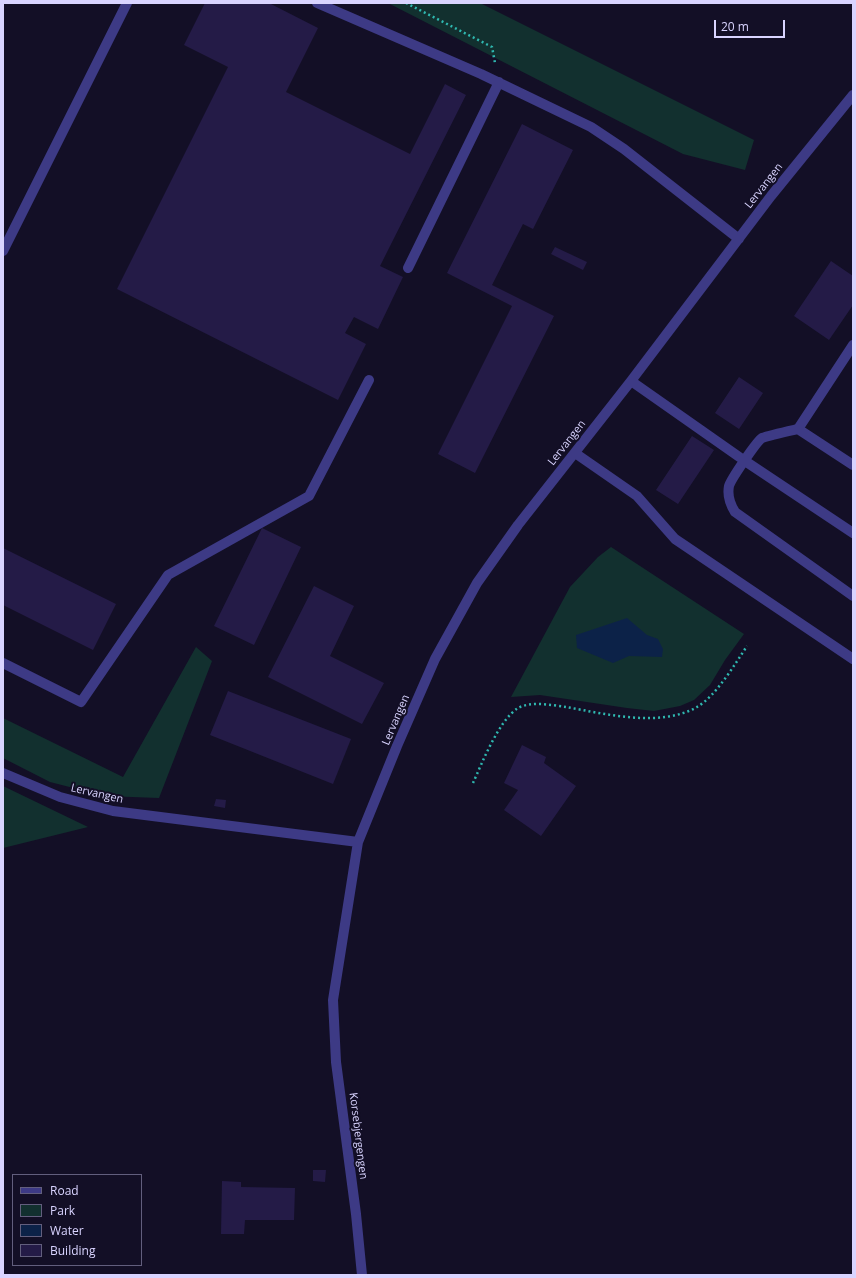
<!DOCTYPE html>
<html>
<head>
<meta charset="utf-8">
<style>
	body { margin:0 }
	#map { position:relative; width:856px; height:1278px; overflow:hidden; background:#130f26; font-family:"Open Sans",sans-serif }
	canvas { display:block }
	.frame { position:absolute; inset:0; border:4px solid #d9d4ff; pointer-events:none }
	.legend { position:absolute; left:12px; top:1174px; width:130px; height:92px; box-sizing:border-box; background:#130f26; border:1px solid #625e7d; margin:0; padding:5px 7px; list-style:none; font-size:12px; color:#d9d4ff }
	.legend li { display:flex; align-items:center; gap:8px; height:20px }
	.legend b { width:20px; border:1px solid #625e7d }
	.scale { position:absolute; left:714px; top:20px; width:71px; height:18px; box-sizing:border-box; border:2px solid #d9d4ff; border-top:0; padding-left:5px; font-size:12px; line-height:14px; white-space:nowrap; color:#d9d4ff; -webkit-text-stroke:3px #130f26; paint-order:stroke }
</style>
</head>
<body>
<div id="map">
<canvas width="856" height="1278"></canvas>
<div class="frame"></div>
<ul class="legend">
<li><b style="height:5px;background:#3d3a85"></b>Road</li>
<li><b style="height:11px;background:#12302f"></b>Park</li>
<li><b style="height:11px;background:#0c2248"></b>Water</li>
<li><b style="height:11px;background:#241b47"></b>Building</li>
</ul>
<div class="scale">20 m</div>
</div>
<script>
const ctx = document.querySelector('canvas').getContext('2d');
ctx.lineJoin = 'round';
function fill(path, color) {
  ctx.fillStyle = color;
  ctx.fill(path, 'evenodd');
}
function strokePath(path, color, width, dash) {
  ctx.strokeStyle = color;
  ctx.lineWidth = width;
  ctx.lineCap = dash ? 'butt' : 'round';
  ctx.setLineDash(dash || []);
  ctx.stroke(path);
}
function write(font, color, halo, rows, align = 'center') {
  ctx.font = font + ' "Open Sans",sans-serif';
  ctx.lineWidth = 4;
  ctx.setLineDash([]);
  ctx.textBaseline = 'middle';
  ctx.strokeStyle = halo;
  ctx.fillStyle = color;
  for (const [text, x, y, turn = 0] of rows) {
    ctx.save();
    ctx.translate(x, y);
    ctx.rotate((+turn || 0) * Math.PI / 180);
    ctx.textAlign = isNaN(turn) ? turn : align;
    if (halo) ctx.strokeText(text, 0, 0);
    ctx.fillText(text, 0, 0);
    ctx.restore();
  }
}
fill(new Path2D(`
	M388,3H480L754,140L745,170L683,154Z
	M611,547L744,634L725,660L710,685L694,700L680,706L654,711L627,708L540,695L511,697L570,587L598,557Z
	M196,647L212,661L159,798L105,796L50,782L3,758V718L123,777Z
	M3,786L88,827L3,848Z`), '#12302f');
fill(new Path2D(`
	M627,618L647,635L658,639L663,649L662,657L629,656L613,663L577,648L576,635Z`), '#0c2248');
fill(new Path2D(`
	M205,3H269L318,28L286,92L410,154L445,84L466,95L380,266L403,277L378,329L354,317L345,333L366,344L338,400L117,289L228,67L184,45Z
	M522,124L573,150L533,229L523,224L492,285L554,316L475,473L438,454L512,306L447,273Z
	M555,247L587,262L583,270L551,254Z
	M831,261L853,276V305L829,340L794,316Z
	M739,377L763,393L739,429L715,413Z
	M692,436L714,450L678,504L656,490Z
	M262,528L301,547L254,645L214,626Z
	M3,548L116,604L93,650L3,605Z
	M314,586L354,606L330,656L384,683L362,724L268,677Z
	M228,691L351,739L333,784L210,735Z
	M522,745L546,757L544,763L576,786L541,836L504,810L518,790L504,783Z
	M216,799L226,800L225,808L214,806Z
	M313,1170H326L325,1182L313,1181Z
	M222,1181L241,1182V1187L295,1188L294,1220H245L244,1234H221Z`), '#241b47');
strokePath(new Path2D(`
	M406,3L492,47L495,63
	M473,783C482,763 499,720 518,708C531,701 551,705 566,707C606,714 660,728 697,707C716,696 735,664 747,646`), '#2fb8b0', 2.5, [2, 3]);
strokePath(new Path2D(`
	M317,3L481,74L591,127L624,149L739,239
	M3,251L127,3
	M408,268L499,82
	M853,345L798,429L853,465
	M631,381L745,461L853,533
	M798,429C789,431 770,435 762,438C757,441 731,479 729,486C727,496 730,504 735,512L853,596
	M575,453L637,496L675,539L853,659
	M3,663L81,702L168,575L309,496L369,380
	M3,773L60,797L113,811L358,842
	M362,1275L356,1214L336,1062L333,1000L358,842L397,746L435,659L477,583L518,525L631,381L771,196L853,95`), '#3d3a85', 10);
write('11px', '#d9d4ff', '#130f26', [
	["Lervangen",764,186,-52],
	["Lervangen",567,443,-52],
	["Lervangen",396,720,-67],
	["Lervangen",97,794,13],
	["Korsebjergengen",358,1136,83]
]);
</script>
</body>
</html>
